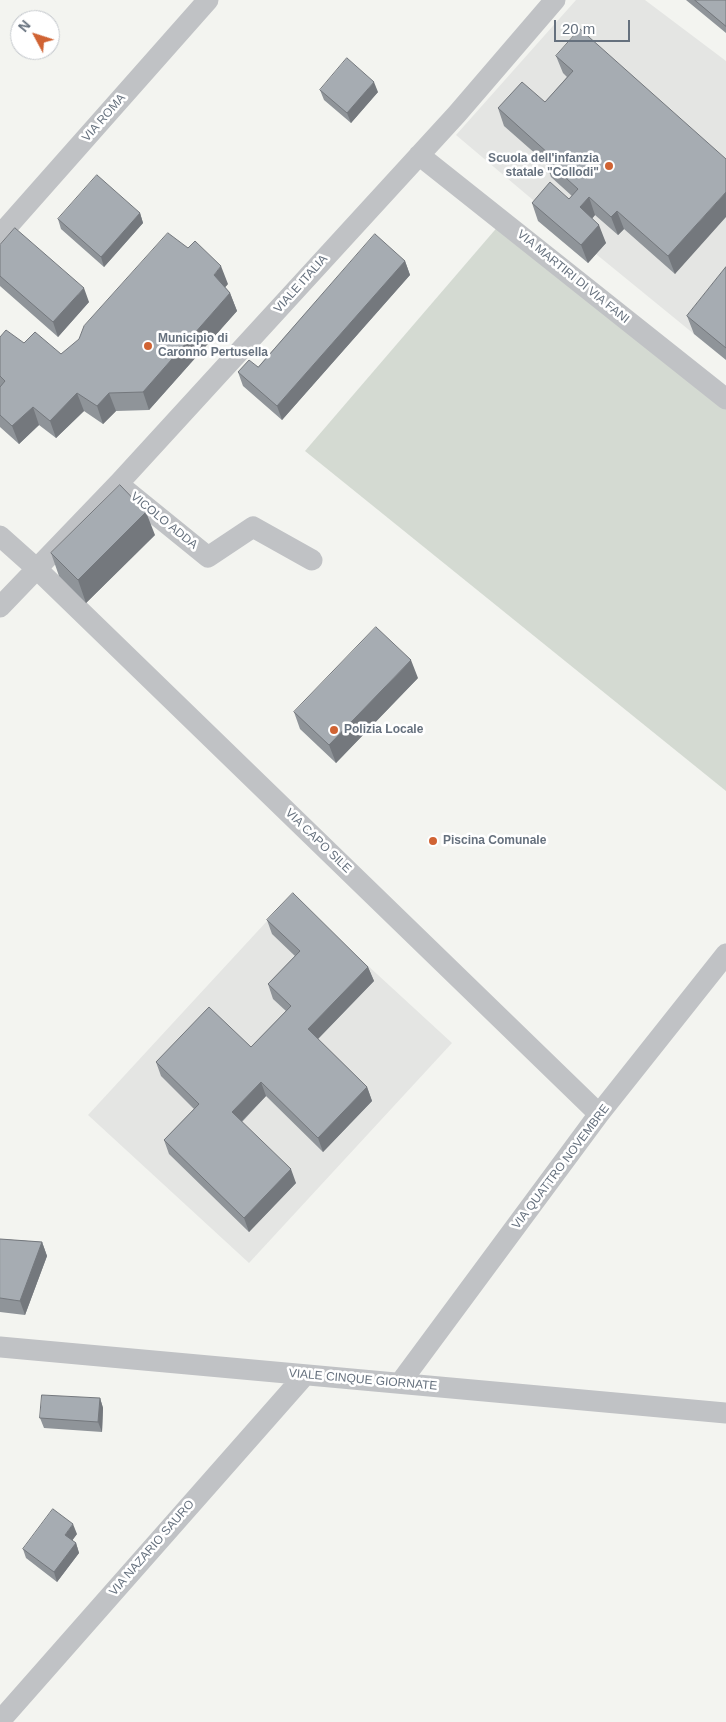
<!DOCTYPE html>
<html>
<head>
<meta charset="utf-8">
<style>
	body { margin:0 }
	#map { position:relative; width:726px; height:1722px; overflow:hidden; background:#f3f4f0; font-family:Helvetica,sans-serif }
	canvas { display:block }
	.north { position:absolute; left:10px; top:10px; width:50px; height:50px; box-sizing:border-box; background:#fff; border:1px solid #c2c6cb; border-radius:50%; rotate:310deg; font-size:14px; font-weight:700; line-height:20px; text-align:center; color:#66717e }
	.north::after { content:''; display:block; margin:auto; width:18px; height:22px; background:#d06333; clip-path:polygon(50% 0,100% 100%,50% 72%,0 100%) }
	.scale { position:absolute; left:554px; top:20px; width:76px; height:22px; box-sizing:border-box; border:2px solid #66717e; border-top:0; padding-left:6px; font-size:15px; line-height:18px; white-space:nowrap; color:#66717e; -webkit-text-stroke:4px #fff; paint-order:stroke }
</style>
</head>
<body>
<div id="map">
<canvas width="726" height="1722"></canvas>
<div class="north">N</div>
<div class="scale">20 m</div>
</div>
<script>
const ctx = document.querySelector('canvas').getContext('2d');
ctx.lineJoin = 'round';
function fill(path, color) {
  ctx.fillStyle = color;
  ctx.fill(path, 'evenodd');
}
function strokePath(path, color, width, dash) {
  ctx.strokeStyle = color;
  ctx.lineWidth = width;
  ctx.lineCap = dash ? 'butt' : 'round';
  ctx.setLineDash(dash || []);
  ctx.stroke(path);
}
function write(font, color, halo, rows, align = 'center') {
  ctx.font = font + ' Helvetica,sans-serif';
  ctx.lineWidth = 5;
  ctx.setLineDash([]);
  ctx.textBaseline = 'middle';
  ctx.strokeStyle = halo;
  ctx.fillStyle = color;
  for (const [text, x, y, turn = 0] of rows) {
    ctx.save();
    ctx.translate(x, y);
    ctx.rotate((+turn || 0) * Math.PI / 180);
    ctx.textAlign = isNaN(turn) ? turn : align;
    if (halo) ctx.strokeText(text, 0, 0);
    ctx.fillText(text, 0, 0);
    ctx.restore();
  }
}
fill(new Path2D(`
	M576,0H645L726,61V293L694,334L596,254L588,263L546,211L456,135Z
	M291,895L452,1043L249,1263L88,1115Z`), '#e4e5e3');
fill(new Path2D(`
	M500,224L726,407V791L305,451Z`), '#d4dad2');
strokePath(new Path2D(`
	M419,155L726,399
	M0,235L208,0
	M118,484L208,557L253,527L312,560
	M0,536L37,569L599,1114
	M0,607L118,484L457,114L555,0
	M0,1347L726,1413
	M400,1383L599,1114L726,954
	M0,1721L305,1375`), '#c0c2c5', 21);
fill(new Path2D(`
	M686,0H726V33Z
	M556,56L726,159L675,274L624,229L618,235L595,215L592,219L606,243L588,263L538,221L532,203L569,199L572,196L551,177L546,163L504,126L498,108L545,102L567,77L563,73Z
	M320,90L378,92L351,123L324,100Z
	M140,213L143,223L104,267L61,229L58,219Z
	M0,245L89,302L58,337L0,286Z
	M405,261L410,275L282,420L243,386L238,372L258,367Z
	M726,267V360L694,334L687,316Z
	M228,284L225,287L230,293L237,311L149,410L116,411L103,424L84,411L56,438L39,425L19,444L0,427V337L24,343L61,354Z
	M155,535L86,603L59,576L51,553Z
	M418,678L336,763L300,729L294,712Z
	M267,920L368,967L374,981L318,1039L367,1087L372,1101L323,1152L266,1096L242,1122L296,1183L249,1232L169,1154L164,1140L194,1109L161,1076L156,1062L251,1047L286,1011L273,999L268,984L295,956L272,934Z
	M0,1239L42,1242L47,1256L25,1315L0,1312Z
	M100,1398L103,1408L102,1432L44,1428L40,1418Z
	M77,1534L72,1540L76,1543L79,1553L57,1582L26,1558L23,1549Z`), '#8f9499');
fill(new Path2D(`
	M374,82L378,92L351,123L347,113Z
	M726,192V217L675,274L668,256Z
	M589,197L595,215L586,225L580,207Z
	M617,211L624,229L618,235L611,217Z
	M140,213L143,223L104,267L101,257Z
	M599,225L606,243L588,263L581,245Z
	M405,261L410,275L282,420L277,406Z
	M221,266L228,284L220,293L214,275Z
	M84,288L89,302L58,337L53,322Z
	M230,293L237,311L149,410L143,392Z
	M77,393L84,411L56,438L50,421Z
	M109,393L116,411L103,424L97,406Z
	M33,407L39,425L19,444L12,426Z
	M146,512L155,535L86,603L78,580Z
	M411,660L418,678L336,763L329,745Z
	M368,967L374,981L313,1044L308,1029Z
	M261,1082L266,1096L237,1126L232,1112Z
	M367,1087L372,1101L323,1152L318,1138Z
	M291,1169L296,1183L249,1232L244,1218Z
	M42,1242L47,1256L25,1315L20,1301Z
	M100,1398L103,1408L102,1432L98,1422Z
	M73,1524L77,1534L69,1545L65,1535Z
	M76,1543L79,1553L57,1582L54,1572Z`), '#74787d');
const building = new Path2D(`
	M695,0H726V26Z
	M580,29L726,159V192L668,256L617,211L611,217L589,197L580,207L599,225L581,245L532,203L550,182L569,199L578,189L545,159L549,154L498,108L522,82L545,102L573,71L556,56Z
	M347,58L374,82L347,113L320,90Z
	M97,175L140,213L101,257L58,219Z
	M15,228L84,288L53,322L0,276V245Z
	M168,233L188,248L195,241L221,266L214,275L230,293L143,392L109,393L97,406L77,393L50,421L33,407L12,426L0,415V387L5,381L0,376V337L6,330L24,343L35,332L61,354L79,339L84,326Z
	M375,234L405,261L277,406L238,372L249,360L258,367Z
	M726,267V348L687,316Z
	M120,485L146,512L78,580L51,553Z
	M376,627L411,660L329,745L294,712Z
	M293,893L368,967L308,1029L367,1087L318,1138L261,1082L232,1112L291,1169L244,1218L164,1140L199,1104L156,1062L209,1007L251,1047L291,1006L268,984L300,951L267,920Z
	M0,1239L42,1242L20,1301L0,1298Z
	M42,1395L100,1398L98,1422L40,1418Z
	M53,1509L73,1524L65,1535L76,1543L54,1572L23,1549Z`);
fill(building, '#a6acb2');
strokePath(building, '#74787d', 1);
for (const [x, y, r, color] of [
	[609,166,5,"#d06333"],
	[148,346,5,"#d06333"],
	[334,730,5,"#d06333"],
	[433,841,5,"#d06333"]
]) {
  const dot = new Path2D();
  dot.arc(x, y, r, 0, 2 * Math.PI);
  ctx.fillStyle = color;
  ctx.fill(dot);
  strokePath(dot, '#fff', 2);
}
write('12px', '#66717e', '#fff', [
	["VIA ROMA",104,118,-49],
	["VIA MARTIRI DI VIA FANI",573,277,39],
	["VIALE ITALIA",301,284,-48],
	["VICOLO ADDA",164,521,39],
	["VIA CAPO SILE",318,841,44],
	["VIA QUATTRO NOVEMBRE",561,1167,-53],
	["VIALE CINQUE GIORNATE",363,1380,5],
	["VIA NAZARIO SAURO",152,1548,-49]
]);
write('bold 12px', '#66717e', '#fff', [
	["Scuola dell'infanzia",599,159,"right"],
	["statale \"Collodi\"",599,173,"right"],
	["Municipio di",158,339],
	["Caronno Pertusella",158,353],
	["Polizia Locale",344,730],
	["Piscina Comunale",443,841]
], 'left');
</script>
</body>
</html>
